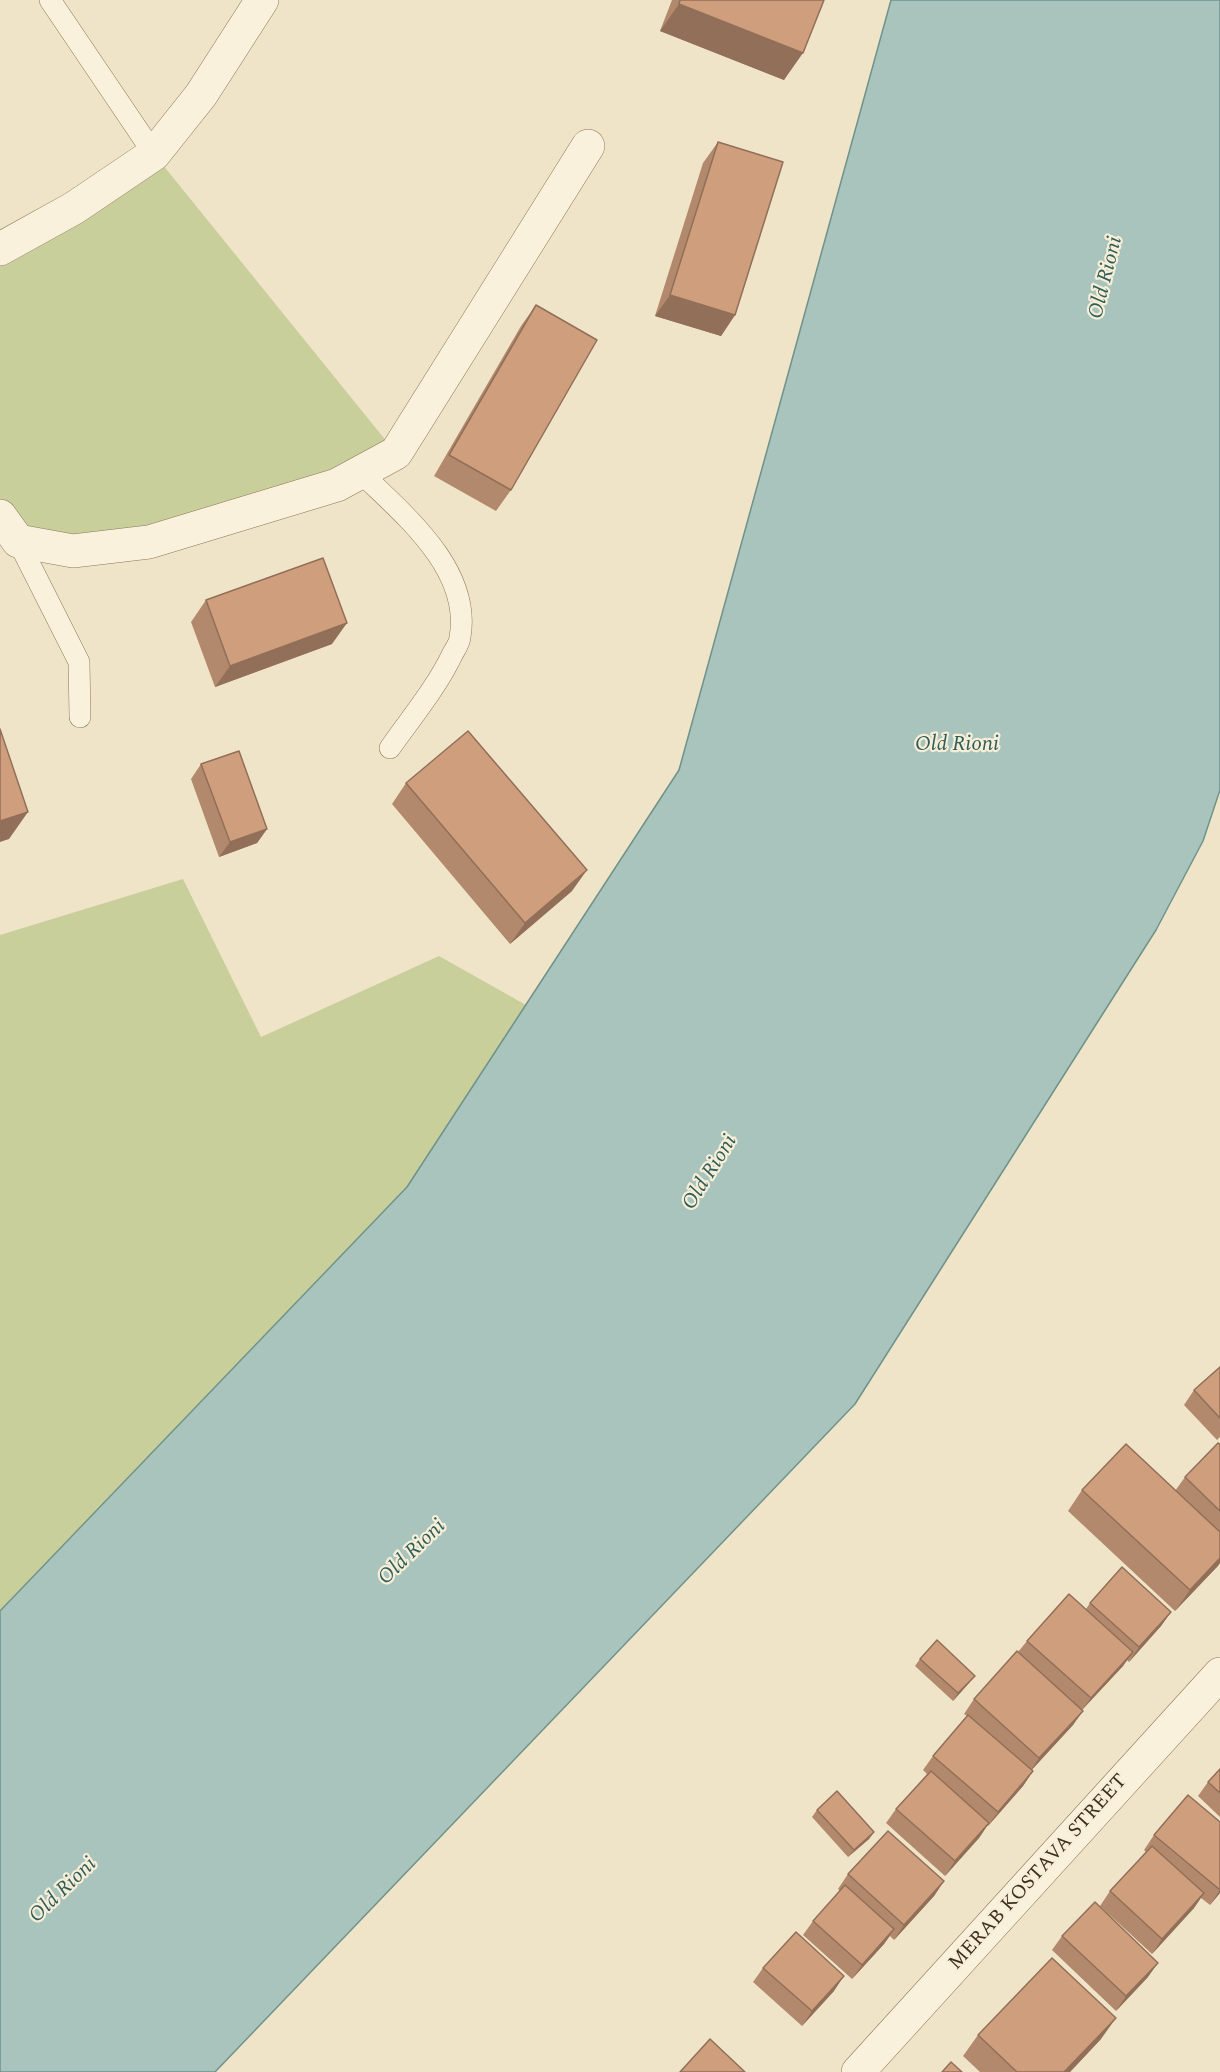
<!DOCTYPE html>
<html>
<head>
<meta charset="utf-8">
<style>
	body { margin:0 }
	canvas { display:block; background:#f0e4c8 }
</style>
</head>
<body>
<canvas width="1220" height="2072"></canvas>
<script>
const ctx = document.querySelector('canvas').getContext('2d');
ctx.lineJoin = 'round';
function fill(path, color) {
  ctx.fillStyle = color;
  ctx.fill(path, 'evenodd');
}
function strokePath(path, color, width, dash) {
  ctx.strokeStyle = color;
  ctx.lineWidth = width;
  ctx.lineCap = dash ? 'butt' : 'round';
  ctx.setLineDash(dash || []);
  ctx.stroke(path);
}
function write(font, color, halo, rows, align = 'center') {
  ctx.font = font + ' Spectral,serif';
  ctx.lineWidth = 4.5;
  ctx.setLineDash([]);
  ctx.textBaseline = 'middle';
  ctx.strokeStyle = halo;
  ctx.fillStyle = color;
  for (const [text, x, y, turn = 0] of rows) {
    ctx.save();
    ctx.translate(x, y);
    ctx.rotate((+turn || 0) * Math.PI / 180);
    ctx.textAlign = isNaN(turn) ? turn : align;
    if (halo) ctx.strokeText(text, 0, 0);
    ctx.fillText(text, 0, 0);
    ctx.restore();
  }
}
fill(new Path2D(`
	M154,154L396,453L73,551L0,516V249Z
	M183,879L261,1037L439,956L526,1005L407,1187L0,1611V935Z`), '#c9cf9b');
const water = new Path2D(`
	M891,0H1220V790L1203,841L1156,930L855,1404L215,2072H0V1611L407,1187L679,770Z`);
fill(water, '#a9c4bc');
strokePath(water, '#6f938a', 1.5);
const service = new Path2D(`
	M50,0L154,154
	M360,472C403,514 472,569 460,637C460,642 456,648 453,653C437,687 411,718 390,748
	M18,541L79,662L80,717`);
const minor = new Path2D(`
	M0,249L74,208L154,154L201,95L262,0
	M0,516L18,541L73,551L149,542L337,485L396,453L588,146
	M858,2072L1220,1674`);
strokePath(service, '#8d765c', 22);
strokePath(minor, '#8d765c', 34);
strokePath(service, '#faf1dc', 21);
strokePath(minor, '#faf1dc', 33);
fill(new Path2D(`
	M672,0H824L784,80L660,31Z
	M718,142L735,315L721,336L655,316L703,163Z
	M536,305L511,490L496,511L434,476L521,326Z
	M206,600L332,644L215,687L191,622Z
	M201,764L267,829L257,843L219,857L191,779Z
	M406,783L572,891L510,944L392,804Z
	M1220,1367V1437L1217,1440L1184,1405L1194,1390Z
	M1220,1444V1563L1175,1611L1068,1511L1082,1490L1175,1491L1185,1477Z
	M1090,1603L1171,1612L1161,1626L1129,1662L1127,1660L1123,1666L1082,1710L1073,1725L1031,1770L1033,1771L1023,1786L988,1826H987L979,1838L945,1876L886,1823L896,1809L927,1774L923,1770L933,1756L967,1716L964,1714L974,1699L1018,1652L1027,1641L1086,1609Z
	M920,1659L969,1683L953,1701L915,1666Z
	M1220,1769V1817L1198,1796L1208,1782Z
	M817,1810L874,1832L869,1839L848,1857L812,1817Z
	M1220,1822V1893L1210,1905L1201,1898L1194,1908L1152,1954L1100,1906L1110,1891L1146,1852L1144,1850L1154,1835Z
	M848,1874L944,1881L934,1896L894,1940L890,1936L884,1944L852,1979L803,1935L813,1921L840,1891L838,1889Z
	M1062,1936L1148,1977L1116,2011L1052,1950Z
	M763,1968L834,1991L802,2026L753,1982Z
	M978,2035L1101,2039L1070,2072H980L963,2056Z`), '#b2896c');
fill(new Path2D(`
	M679,4L803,53L784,80L660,31Z
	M670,295L735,315L721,336L655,316Z
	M347,623L332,644L215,687L230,666Z
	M28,812L9,839L0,842V821Z
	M267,829L257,843L219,857L230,842Z
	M587,870L572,891L510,944L525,923Z
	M1220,1558V1563L1218,1566L1175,1611L1190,1590Z
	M1171,1612L1161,1626L1129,1662L1139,1647Z
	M1133,1652L1123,1666L1080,1712L1091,1698Z
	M975,1676L969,1683L953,1701L958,1693Z
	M1083,1711L1073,1725L1029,1773L1039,1758Z
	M1033,1771L1023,1786L988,1826L998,1812Z
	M989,1823L979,1838L945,1876L955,1861Z
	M874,1832L869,1839L848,1857L854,1850Z
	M944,1881L934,1896L894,1940L904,1925Z
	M1220,1890V1893L1210,1905Z
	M1204,1893L1194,1908L1152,1954L1162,1939Z
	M894,1929L884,1944L852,1979L862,1965Z
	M1158,1963L1148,1977L1116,2011L1126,1996Z
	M844,1976L834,1991L802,2026L812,2011Z
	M1116,2018L1101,2039L1070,2072H1064Z`), '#916f58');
const building = new Path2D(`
	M680,0H824L803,53L679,4Z
	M718,142L783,162L735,315L670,295Z
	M536,305L597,340L511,490L449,455Z
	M323,558L347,623L230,666L206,600Z
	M0,729L28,812L0,821Z
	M468,731L587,870L525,923L406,783Z
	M239,751L267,829L230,842L201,764Z
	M1220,1367V1418L1194,1390Z
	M1218,1443L1220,1444V1511L1185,1477Z
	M1126,1444L1220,1532V1558L1190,1590L1082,1490Z
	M1122,1567L1171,1612L1139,1647L1090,1603Z
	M1069,1594L1133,1652L1091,1698L1027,1641Z
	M937,1640L975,1676L958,1693L920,1659Z
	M1017,1651L1083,1711L1039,1758L974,1699Z
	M968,1715L1033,1771L998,1812L933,1756Z
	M1220,1769V1793L1208,1782Z
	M931,1771L989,1823L955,1861L896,1809Z
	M837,1791L874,1832L854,1850L817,1810Z
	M1188,1795L1220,1822V1890L1154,1835Z
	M888,1831L944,1881L904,1925L848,1874Z
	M1152,1846L1204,1893L1162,1939L1110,1891Z
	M845,1885L894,1929L862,1965L813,1921Z
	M1095,1902L1158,1963L1126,1996L1062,1936Z
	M796,1932L844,1976L812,2011L763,1968Z
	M1052,1958L1116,2018L1064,2072H1017L978,2035Z
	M710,2039L745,2072H680Z
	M951,2062L962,2072H942Z`);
fill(building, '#cf9f7d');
strokePath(building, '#916f58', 1.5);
write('20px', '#3d2e20', '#f7eed8', [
	["MERAB KOSTAVA STREET",1039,1873,-48]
]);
write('italic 21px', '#2f5d5a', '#f7eed8', [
	["Old Rioni",1107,278,-76],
	["Old Rioni",957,746],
	["Old Rioni",711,1173,-58],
	["Old Rioni",413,1553,-44],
	["Old Rioni",64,1891,-44]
]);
</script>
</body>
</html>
